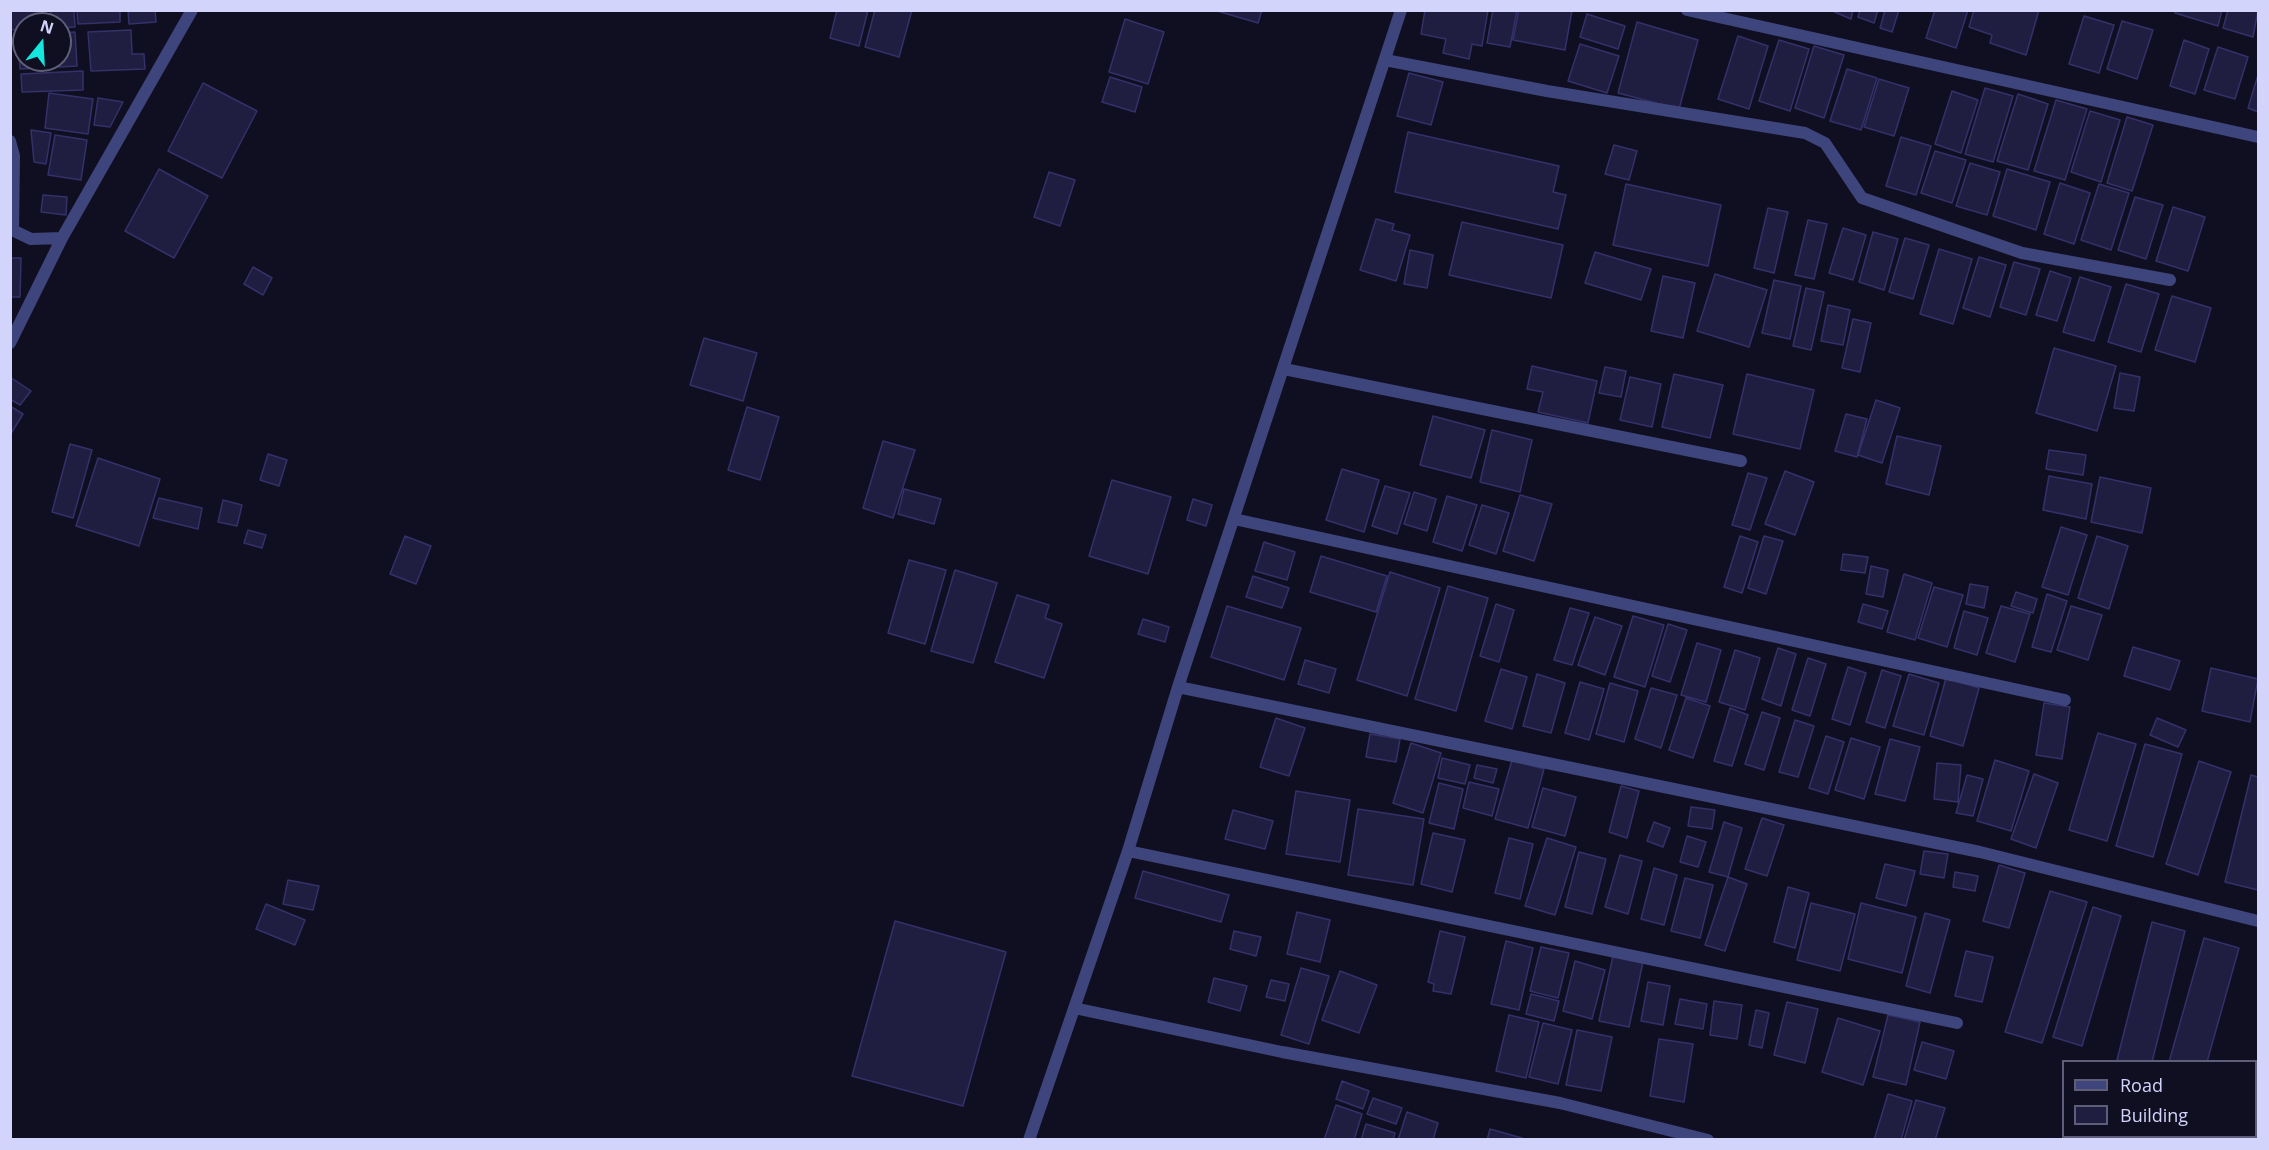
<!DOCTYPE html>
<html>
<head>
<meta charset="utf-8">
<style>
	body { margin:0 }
	#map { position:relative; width:2269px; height:1150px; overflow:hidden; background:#100f21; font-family:"Open Sans",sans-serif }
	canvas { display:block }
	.frame { position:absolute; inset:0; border:12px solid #d3d4fb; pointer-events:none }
	.legend { position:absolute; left:2062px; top:1060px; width:195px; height:78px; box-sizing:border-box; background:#100f21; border:2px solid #5e5e78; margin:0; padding:8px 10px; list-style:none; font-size:18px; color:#d3d4fb }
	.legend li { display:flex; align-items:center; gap:12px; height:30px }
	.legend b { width:30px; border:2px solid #5e5e78 }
	.north { position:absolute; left:12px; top:12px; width:60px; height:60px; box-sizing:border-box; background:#100f21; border:2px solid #5e5e78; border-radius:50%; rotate:18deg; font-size:16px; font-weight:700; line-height:24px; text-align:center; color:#d3d4fb }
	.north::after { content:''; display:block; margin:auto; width:21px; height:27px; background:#14e7de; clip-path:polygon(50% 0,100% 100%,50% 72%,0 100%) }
</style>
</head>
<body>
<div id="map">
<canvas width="2269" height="1150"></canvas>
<div class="frame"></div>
<ul class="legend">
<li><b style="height:8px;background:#3e457c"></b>Road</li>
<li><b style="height:16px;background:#1f1d40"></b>Building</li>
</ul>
<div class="north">N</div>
</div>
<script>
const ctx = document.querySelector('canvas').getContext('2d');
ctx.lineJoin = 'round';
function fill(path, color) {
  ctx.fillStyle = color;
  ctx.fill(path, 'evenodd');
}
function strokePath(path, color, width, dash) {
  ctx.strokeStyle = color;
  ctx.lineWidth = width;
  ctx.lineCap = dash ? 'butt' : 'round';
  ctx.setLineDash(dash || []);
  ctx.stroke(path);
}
const building = new Path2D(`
	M10,10H46V24H24V29L10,30Z
	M50,10H74L75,27L60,28V24H52Z
	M77,10H120V22L78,24Z
	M128,10H155L156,22L129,24Z
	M837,10H868L859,46L830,38Z
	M875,10H912L899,57L865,47Z
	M1214,10H1262L1258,23Z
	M1425,10H1488L1482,46L1472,44L1469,59L1443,53L1446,39L1421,34Z
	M1493,10H1517L1510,47L1487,43Z
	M1519,10H1572L1565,50L1513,40Z
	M1830,10H1853L1851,19Z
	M1860,10H1878L1874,23L1858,17Z
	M1885,10H1899L1892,32L1880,28Z
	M1935,10H1968L1956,48L1926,38Z
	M1974,10H2039L2026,55L1990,43L1992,35L1969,27Z
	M2176,10H2222L2218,26L2175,13Z
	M2228,10H2258L2253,37L2223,28Z
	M1587,14L1625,26L1618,49L1580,37Z
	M2084,16L2114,25L2099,73L2069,64Z
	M1125,19L1164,32L1148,84L1109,72Z
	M2122,21L2153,30L2137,79L2107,69Z
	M1637,22L1698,40L1679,109L1618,93Z
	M131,30L132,54H144L145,69L91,71L88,32Z
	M75,32L77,66L20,69L18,36L24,35V60H60V33Z
	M1738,36L1768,46L1749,109L1718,99Z
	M1779,40L1809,49L1790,111L1759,101Z
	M2184,40L2209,49L2195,94L2170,86Z
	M1580,44L1619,56L1607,93L1568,81Z
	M1814,46L1844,55L1824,118L1795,108Z
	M2218,47L2248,57L2235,99L2204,90Z
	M1847,69L1877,78L1861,130L1830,121Z
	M83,71V90L22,92L21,74Z
	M1409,73L1443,82L1431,125L1397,116Z
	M2258,75V112L2248,108Z
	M1110,77L1142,87L1135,112L1102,102Z
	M1879,79L1909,88L1894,136L1864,127Z
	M203,83L257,111L222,178L168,151Z
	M1985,88L2013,96L1993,162L1965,154Z
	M1952,91L1978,100L1961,153L1935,144Z
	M49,93L93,99L88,134L45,128Z
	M2018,94L2048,104L2028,170L1997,161Z
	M98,98L123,102L110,127L94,125Z
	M2056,100L2087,109L2065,180L2034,171Z
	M2090,111L2120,120L2101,182L2071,172Z
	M2127,117L2153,125L2132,191L2107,183Z
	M31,130L51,133L46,164L34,162Z
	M1408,132L1559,166L1553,192L1566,195L1558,229L1395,192Z
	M55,135L87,140L81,180L48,175Z
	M1901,137L1931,146L1916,195L1886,186Z
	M1614,145L1637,151L1629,180L1605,174Z
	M1935,151L1966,160L1952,203L1921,193Z
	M1970,163L2000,172L1987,215L1956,206Z
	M159,169L208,196L174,258L125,231Z
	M2007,169L2050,182L2036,230L1993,216Z
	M1049,172L1075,180L1060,226L1034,217Z
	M2060,183L2090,193L2074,244L2044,234Z
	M1626,184L1721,205L1708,266L1613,245Z
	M2099,184L2129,193L2111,250L2081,240Z
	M43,195L67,197L66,215L41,212Z
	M2135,197L2163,205L2146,259L2118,250Z
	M2173,207L2205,217L2188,271L2156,261Z
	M1768,208L1788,212L1774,273L1754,268Z
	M1376,219L1394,224L1392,230L1410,235L1396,281L1360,270Z
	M1808,220L1827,224L1814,279L1795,275Z
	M1462,222L1563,245L1551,298L1449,275Z
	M1843,228L1866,235L1853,280L1829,273Z
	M1873,232L1898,239L1884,290L1859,282Z
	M1905,238L1929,245L1913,299L1889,292Z
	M1939,249L1972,259L1953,324L1920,314Z
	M1410,250L1433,255L1427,288L1404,284Z
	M1595,252L1651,269L1641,300L1585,283Z
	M1979,257L2006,265L1990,317L1963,308Z
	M10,258H21L20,297H10Z
	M2014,262L2040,269L2026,315L2000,307Z
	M253,267L272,278L263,295L244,284Z
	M2050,271L2071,278L2057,321L2036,315Z
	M1715,274L1767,290L1749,347L1697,331Z
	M1663,276L1695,283L1683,338L1651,331Z
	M2080,277L2111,287L2094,341L2063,332Z
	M1774,280L1801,286L1790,339L1762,333Z
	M2126,284L2159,294L2141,352L2108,342Z
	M1806,288L1824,292L1811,350L1793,346Z
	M2172,296L2211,308L2195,362L2155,350Z
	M1828,305L1850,310L1843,345L1821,341Z
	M1853,319L1871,323L1860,372L1842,368Z
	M704,338L757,353L743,401L690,385Z
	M2054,348L2116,366L2097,431L2036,413Z
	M1532,366L1597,381L1588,423L1538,412L1543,392L1527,389Z
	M1605,367L1626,371L1621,397L1599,393Z
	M2120,373L2140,377L2134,411L2114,408Z
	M1674,374L1723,385L1710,438L1662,427Z
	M1747,374L1814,390L1800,449L1733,434Z
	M10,377L31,391L20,405L10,399Z
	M1630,377L1661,384L1652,427L1620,420Z
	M1876,400L1900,408L1882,463L1858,455Z
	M10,406L23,414L10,435Z
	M747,407L779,417L760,480L728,470Z
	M1846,414L1867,419L1857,457L1835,451Z
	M1433,416L1485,430L1471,478L1420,465Z
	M1492,430L1532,440L1520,492L1480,482Z
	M1897,436L1941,446L1929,495L1886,484Z
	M883,441L915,450L893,518L863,508Z
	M70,444L92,450L73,518L52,512Z
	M2049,450L2086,455L2083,475L2046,469Z
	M268,454L287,460L279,486L260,480Z
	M98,458L160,479L139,546L76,526Z
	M1342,469L1379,480L1364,532L1326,520Z
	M1785,471L1814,482L1795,535L1765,524Z
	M1748,473L1767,478L1750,530L1732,525Z
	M2049,476L2092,484L2086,519L2043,510Z
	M2100,477L2151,488L2142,533L2091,522Z
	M1112,480L1171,497L1148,574L1089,556Z
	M1385,486L1410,493L1397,534L1372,526Z
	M904,489L941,499L934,524L898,514Z
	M1414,492L1436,499L1427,531L1404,524Z
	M1520,495L1552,504L1534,561L1503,551Z
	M1447,496L1477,505L1462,551L1433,542Z
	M159,498L202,508L198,529L153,518Z
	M1193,499L1212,505L1206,526L1187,520Z
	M223,500L242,505L237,526L218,522Z
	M1482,505L1509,513L1496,554L1469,545Z
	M2061,527L2087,535L2068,595L2042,587Z
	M248,530L266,535L262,548L244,543Z
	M405,536L431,546L416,584L390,574Z
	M1740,536L1758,542L1742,593L1724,587Z
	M1764,536L1783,541L1766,594L1748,588Z
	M2097,536L2128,546L2109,609L2078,598Z
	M1264,542L1295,552L1287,580L1255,571Z
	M1843,554L1868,557L1865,573L1841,570Z
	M1321,556L1387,576L1376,612L1310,592Z
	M909,560L946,570L925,644L888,633Z
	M1871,566L1888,570L1883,597L1866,594Z
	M955,570L997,583L973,663L931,651Z
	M1390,572L1440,588L1407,696L1357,680Z
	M1904,574L1932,583L1915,640L1887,632Z
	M1253,576L1289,588L1282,608L1246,597Z
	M1970,584L1988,587L1984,608L1966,604Z
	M1448,586L1488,598L1456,711L1415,699Z
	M1934,587L1963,595L1947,647L1918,638Z
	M2016,592L2037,599L2033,613L2011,606Z
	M2047,594L2067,601L2051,652L2032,647Z
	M1017,595L1049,605L1045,618L1062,624L1044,678L995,662Z
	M1496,604L1514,610L1499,662L1480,656Z
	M1863,604L1888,611L1882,629L1858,622Z
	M1227,606L1301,628L1284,680L1211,657Z
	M2001,606L2030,614L2015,662L1986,653Z
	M2071,606L2102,615L2088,660L2057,650Z
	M1570,608L1589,613L1572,665L1554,660Z
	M1964,611L1988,618L1977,655L1954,648Z
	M1633,616L1664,625L1645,687L1614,677Z
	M1595,617L1622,626L1605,675L1578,665Z
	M1143,619L1169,627L1165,642L1138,634Z
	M1668,624L1687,630L1670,682L1652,676Z
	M1697,643L1721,650L1706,702L1681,695Z
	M2133,647L2180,661L2170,690L2124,676Z
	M1778,648L1796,654L1781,706L1762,699Z
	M1735,650L1760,658L1745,710L1719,702Z
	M1808,658L1826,664L1810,716L1792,710Z
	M1305,660L1336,669L1329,693L1298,684Z
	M1848,667L1866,673L1850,725L1832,719Z
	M2211,668L2258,679L2250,722L2202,711Z
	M1501,669L1527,677L1512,729L1485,721Z
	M1882,670L1901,676L1885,728L1866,722Z
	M1537,674L1565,683L1551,733L1523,726Z
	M1909,674L1939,683L1924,735L1893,726Z
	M1946,678L1979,688L1963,746L1930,736Z
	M1580,682L1604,689L1589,740L1565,733Z
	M1610,683L1638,691L1624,742L1596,734Z
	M1651,688L1677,695L1661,748L1635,739Z
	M1686,698L1710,706L1693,758L1669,750Z
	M2044,703L2070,707L2062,759L2036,755Z
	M1730,708L1748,715L1732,766L1714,761Z
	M1762,712L1780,718L1764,770L1745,764Z
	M1276,718L1305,728L1289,776L1260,767Z
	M2157,718L2186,730L2178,747L2150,735Z
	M1795,720L1814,726L1798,777L1779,772Z
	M2098,733L2136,744L2107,841L2069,830Z
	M1370,734L1400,739L1396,762L1366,757Z
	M1826,736L1844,742L1828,794L1809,788Z
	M1851,738L1880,747L1864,799L1835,790Z
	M1890,739L1920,747L1905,801L1875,794Z
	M1411,743L1441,753L1423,813L1393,803Z
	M2145,744L2182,754L2153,857L2116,846Z
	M1442,758L1470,765L1465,784L1438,778Z
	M1512,760L1544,769L1528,828L1495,819Z
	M1995,760L2029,771L2011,831L1977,821Z
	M2199,761L2231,772L2198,875L2166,864Z
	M1937,763L1961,765L1958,802L1934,799Z
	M1477,765L1497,769L1493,783L1474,778Z
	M2034,774L2058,783L2036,848L2011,839Z
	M1967,775L1983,779L1973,816L1956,813Z
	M2251,775L2258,777V890L2225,882Z
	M1469,782L1499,789L1492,816L1463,808Z
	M1439,783L1463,789L1454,829L1429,823Z
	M1621,786L1639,791L1627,838L1609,832Z
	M1543,788L1576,797L1565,836L1532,827Z
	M1296,791L1350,800L1340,862L1286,854Z
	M1691,807L1715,810L1712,829L1688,826Z
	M1358,809L1424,819L1413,885L1348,875Z
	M1233,810L1273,821L1265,849L1225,839Z
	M1762,818L1784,825L1767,876L1745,869Z
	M1654,822L1670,828L1663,847L1647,841Z
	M1724,822L1742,828L1728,877L1709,872Z
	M1433,833L1465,840L1452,892L1421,884Z
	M1687,836L1706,842L1698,867L1680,862Z
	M1509,838L1533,844L1520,899L1495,893Z
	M1547,838L1576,847L1555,915L1525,906Z
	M1924,851L1948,854L1944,878L1920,874Z
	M1579,852L1606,859L1592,914L1565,907Z
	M1620,855L1642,861L1628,914L1605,907Z
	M1885,864L1915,871L1906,906L1876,898Z
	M1999,865L2025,873L2009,928L1983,921Z
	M1654,868L1677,875L1664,925L1641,919Z
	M1143,871L1229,895L1221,922L1135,898Z
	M1955,872L1978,876L1975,891L1953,887Z
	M1728,877L1747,884L1725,951L1705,945Z
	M1685,878L1713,885L1700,938L1671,931Z
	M288,880L319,886L313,910L283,904Z
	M1788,887L1809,893L1795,948L1774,942Z
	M2050,891L2087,902L2042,1043L2005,1032Z
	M1811,903L1855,914L1840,971L1797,960Z
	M1861,903L1916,917L1902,973L1848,959Z
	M266,904L305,920L295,945L256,929Z
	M2093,907L2121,916L2082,1046L2053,1037Z
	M1297,912L1330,920L1320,962L1287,954Z
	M1925,913L1950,920L1930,993L1906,986Z
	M895,921L1006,952L963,1106L852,1076Z
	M2152,922L2185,931L2152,1062H2124L2117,1060Z
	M1234,931L1261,937L1256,956L1230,949Z
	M1440,931L1465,937L1451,994L1433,991L1434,984L1428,982Z
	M2204,938L2239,948L2207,1062H2169Z
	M1506,941L1533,948L1519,1010L1491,1004Z
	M1541,947L1569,953L1558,998L1530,991Z
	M1966,951L1993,957L1982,1002L1955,996Z
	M1613,956L1643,962L1629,1027L1599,1021Z
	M1575,961L1605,970L1592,1019L1563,1011Z
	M1301,968L1329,976L1309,1044L1281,1035Z
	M1340,971L1377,985L1359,1033L1322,1020Z
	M1214,978L1247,986L1240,1011L1208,1002Z
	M1271,980L1289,984L1285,1001L1266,997Z
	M1648,982L1670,986L1663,1025L1641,1021Z
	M1531,994L1559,1001L1554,1021L1526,1014Z
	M1680,999L1707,1004L1703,1029L1675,1024Z
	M1714,1001L1742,1005L1737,1039L1710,1035Z
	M1787,1002L1818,1009L1805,1063L1774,1055Z
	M1756,1010L1769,1013L1762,1048L1749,1045Z
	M1509,1015L1539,1022L1526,1078L1496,1071Z
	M1888,1015L1920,1022L1906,1085L1873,1077Z
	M1838,1018L1880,1031L1863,1085L1822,1072Z
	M1543,1023L1572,1030L1558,1084L1529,1077Z
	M1577,1030L1612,1037L1601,1091L1566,1085Z
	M1659,1039L1693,1044L1684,1102L1650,1096Z
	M1922,1042L1954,1051L1946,1079L1914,1070Z
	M1342,1081L1369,1091L1363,1109L1336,1099Z
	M1888,1094L1912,1101L1901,1140H1874Z
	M1373,1098L1402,1108L1396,1124L1367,1114Z
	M1916,1100L1945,1108L1935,1140H1904Z
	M1336,1105L1362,1114L1354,1140H1324Z
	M1407,1112L1438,1123L1433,1140H1398Z
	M1366,1124L1395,1133L1393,1140H1361Z
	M1490,1129L1522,1138V1140H1487Z`);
fill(building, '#1f1d40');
strokePath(building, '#34316a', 1.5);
strokePath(new Path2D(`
	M1687,10L2258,137
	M1385,60L1547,91L1805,133L1825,143L1862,198L2022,253L2170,280
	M10,141L14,156L13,229
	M10,229L31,239L62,238L192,10
	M10,343L62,238
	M1284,369L1741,461
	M1234,519L2065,700
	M1178,687L1980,852L2258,921
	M1128,851L1957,1023
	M1074,1008L1282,1052L1560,1103L1708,1140
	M1029,1140L1128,851L1178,687L1401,10`), '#3e457c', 12);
</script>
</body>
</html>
